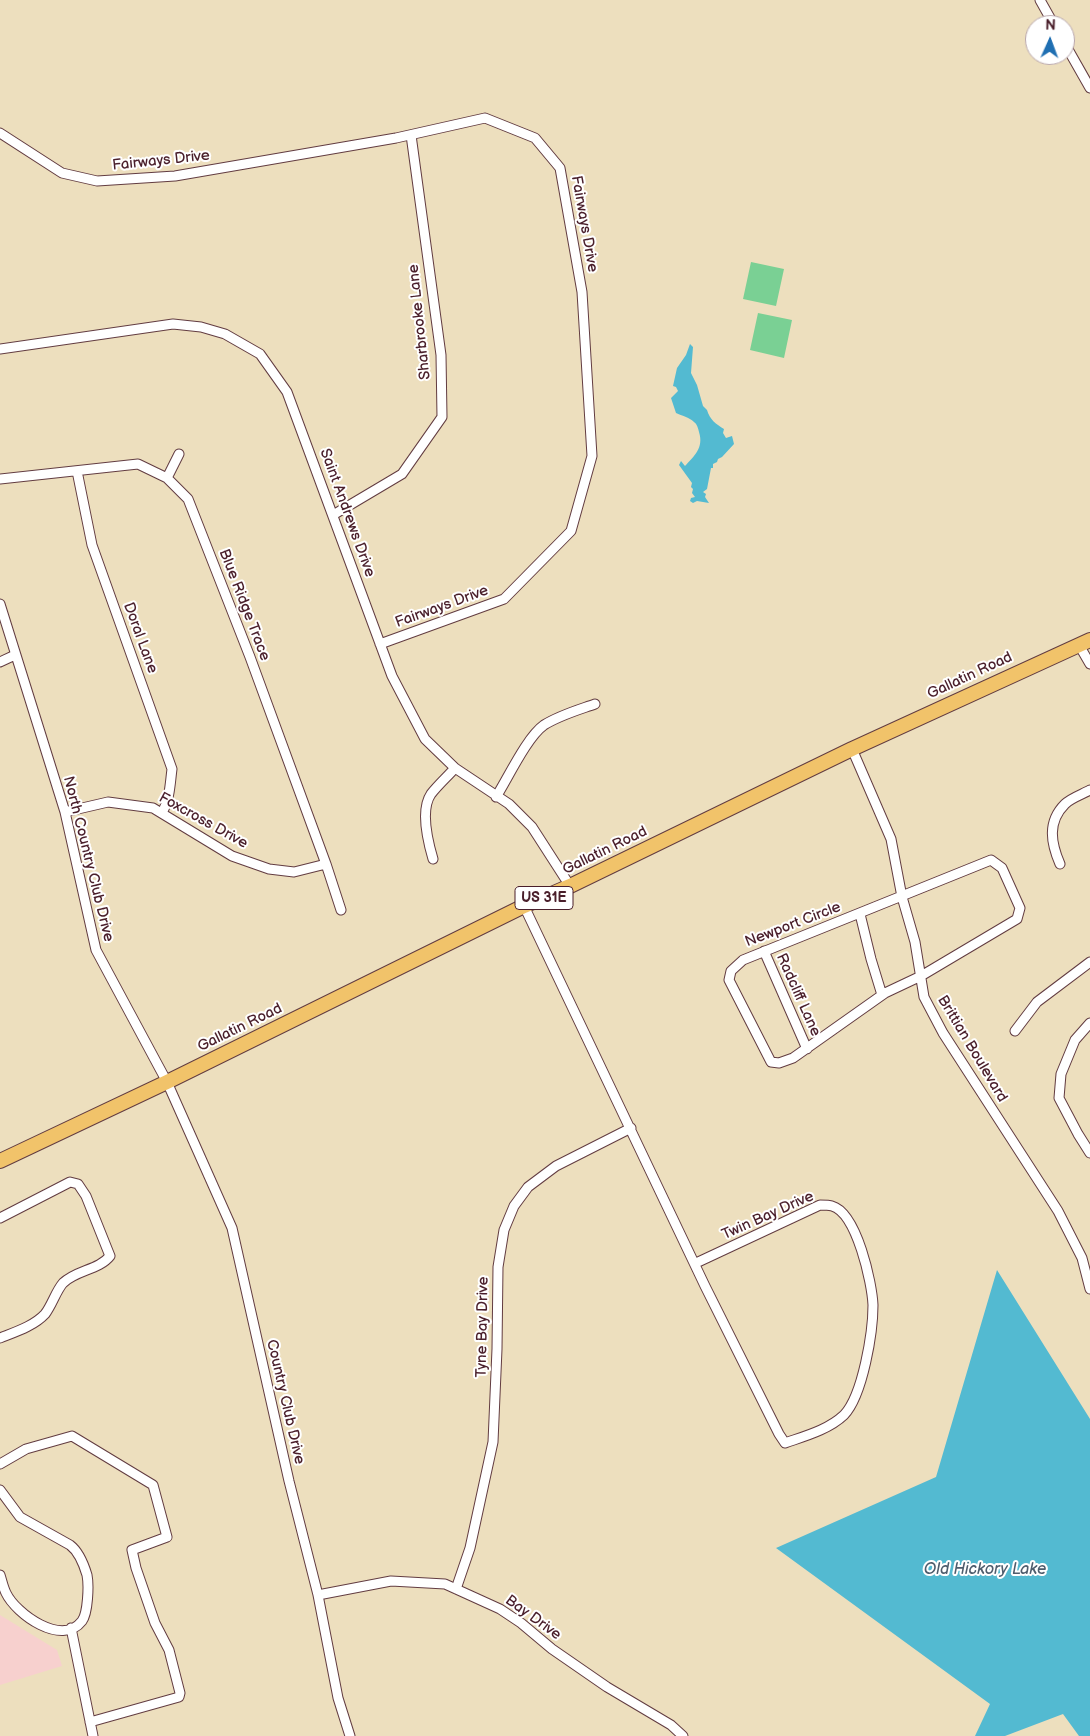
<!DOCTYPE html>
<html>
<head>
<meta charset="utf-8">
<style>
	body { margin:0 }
	#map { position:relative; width:1090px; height:1736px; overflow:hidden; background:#eddfbe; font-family:"Balsamiq Sans",sans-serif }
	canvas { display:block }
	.north { position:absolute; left:1025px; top:15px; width:50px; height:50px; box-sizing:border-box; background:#fff; border:1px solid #b7a5aa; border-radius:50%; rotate:2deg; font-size:14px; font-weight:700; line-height:20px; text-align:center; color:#4a1f2b }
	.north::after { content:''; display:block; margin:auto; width:18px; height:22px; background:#1f6fb2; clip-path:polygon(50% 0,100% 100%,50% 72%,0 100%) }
</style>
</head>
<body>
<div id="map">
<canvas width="1090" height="1736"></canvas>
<div class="north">N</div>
</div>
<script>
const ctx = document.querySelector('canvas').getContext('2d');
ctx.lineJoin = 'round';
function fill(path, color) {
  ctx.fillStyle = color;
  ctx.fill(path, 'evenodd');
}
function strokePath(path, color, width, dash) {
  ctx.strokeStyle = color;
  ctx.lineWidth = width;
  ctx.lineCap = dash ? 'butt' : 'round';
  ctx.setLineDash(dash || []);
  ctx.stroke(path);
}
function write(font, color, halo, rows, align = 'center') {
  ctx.font = font + ' "Balsamiq Sans",sans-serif';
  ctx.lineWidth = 4;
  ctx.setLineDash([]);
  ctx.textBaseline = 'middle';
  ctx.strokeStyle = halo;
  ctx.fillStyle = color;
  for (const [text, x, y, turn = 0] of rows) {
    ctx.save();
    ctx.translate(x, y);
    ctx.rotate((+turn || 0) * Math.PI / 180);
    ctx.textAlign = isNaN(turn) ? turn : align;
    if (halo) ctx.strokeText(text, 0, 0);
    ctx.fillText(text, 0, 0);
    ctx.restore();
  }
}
fill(new Path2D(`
	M0,1615L57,1650L62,1666L0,1685Z`), '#f7d0ce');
fill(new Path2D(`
	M751,262L784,269L776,306L743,299Z
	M758,313L792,320L784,358L750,350Z`), '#7ad094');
fill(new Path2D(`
	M690,344L693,347L691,373L697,385L703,406L707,410C710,420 716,424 724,429L723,433L726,438L732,436L734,444L722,457L718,459L717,462L713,464V468H711L707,489L703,492L706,494L705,497L709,503L697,501L693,503L690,501L691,498L695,497L692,493L693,489L691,487L692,483L679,465L681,461L685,466C694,456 704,448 699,432C698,428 697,424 694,422C689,417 682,416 676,413L671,398L678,391L676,387L673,386L677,368L686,355Z
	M997,1270L1090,1419V1736H1079L1063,1714L1005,1736H975L990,1704L776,1548L936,1477Z`), '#53bad1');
const minor = new Path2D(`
	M1040,0L1054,25
	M1065,44L1090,88
	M0,133L62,173L97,181L175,176L396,138L485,118L535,138L560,168L582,292L592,456L571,531L504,599L380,644
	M0,349L173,324L201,327L225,334L260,354L287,392L392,676L425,739L455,768L509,804L532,827L570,886
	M77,471L92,545L172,769C170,784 170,799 162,813
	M167,478L179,454
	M0,479L138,464L167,478L188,499L250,657L326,864L341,910
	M333,515L402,474L442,417L441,355L411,135
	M0,604L65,812L96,950L167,1082L232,1228L289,1481L318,1595L338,1698L350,1736
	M1079,645L1090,664
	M0,662L15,655
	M852,749L891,839L902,897L915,942L924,997L943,1033L1058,1211L1082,1258L1090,1289
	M496,797C508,778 527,737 544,725C560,715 578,710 595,704
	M65,812L108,802L153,808L232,856L269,869L294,872L326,864
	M433,859C428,842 420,810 431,794C438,785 447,777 455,768
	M991,860L1002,868L1020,908L1017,919L921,976L885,993L793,1058L779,1063L771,1062L729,980L731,971L743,960Z
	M1060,864C1051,843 1047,822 1065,804C1071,798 1083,794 1090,790
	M524,906L705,1286L779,1434L785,1443C805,1436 828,1430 844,1415C863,1395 873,1332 873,1305C872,1283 857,1213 832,1206C829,1205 824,1205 820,1205L696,1263
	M860,914L871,959L882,995
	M764,951L807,1049
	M1090,1023L1075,1040L1061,1074L1059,1098L1078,1134L1090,1153
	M1015,1031L1037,1002L1090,962
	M0,1218L70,1182L78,1184L86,1196L110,1256C99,1270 76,1270 63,1283C56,1291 52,1305 45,1314C34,1326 15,1332 0,1338
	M0,1464L26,1449L72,1436L153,1485L167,1537L132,1550L136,1568L155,1623L169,1650L180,1693L179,1697L90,1722
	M0,1490L20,1517L70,1545C78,1551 84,1565 87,1575C89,1585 88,1613 82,1621C62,1647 16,1614 6,1593C3,1587 2,1581 0,1575
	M456,1589L470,1548L493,1442L497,1349L498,1267L504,1230L514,1206L528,1187L556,1166L631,1128
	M318,1595L391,1581L445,1584L500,1609L521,1623L552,1649L607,1687L671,1725L683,1736
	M71,1628L93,1736`);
const primary = new Path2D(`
	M0,1161L167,1082L524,906L570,886L852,749L1090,640`);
strokePath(minor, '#623c41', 11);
strokePath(primary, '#623c41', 16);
strokePath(minor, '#fff', 9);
strokePath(primary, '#f1c36a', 14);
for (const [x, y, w] of [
	[544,898,58]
]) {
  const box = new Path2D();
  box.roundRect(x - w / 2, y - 11.5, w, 23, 4);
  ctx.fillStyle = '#fff';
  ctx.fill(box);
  strokePath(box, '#4a1f2b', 1);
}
write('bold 14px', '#4a1f2b', null, [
	["US 31E",544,898]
]);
write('15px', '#4a1f2b', '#fff', [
	["Fairways Drive",161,161,-6],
	["Fairways Drive",584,224,80],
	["Sharbrooke Lane",420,322,-96],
	["Saint Andrews Drive",347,513,70],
	["Blue Ridge Trace",244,605,69],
	["Fairways Drive",442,607,-20],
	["Doral Lane",140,638,70],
	["Gallatin Road",970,676,-25],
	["Foxcross Drive",203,821,29],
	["Gallatin Road",605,851,-26],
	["North Country Club Drive",88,859,76],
	["Newport Circle",793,925,-21],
	["Radcliff Lane",798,995,66],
	["Gallatin Road",240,1028,-26],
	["Brittian Boulevard",972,1049,59],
	["Twin Bay Drive",768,1216,-24],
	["Tyne Bay Drive",483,1327,-89],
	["Country Club Drive",285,1402,77],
	["Bay Drive",533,1618,36]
]);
write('italic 16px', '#4e5d6d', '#fff', [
	["Old Hickory Lake",985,1570]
]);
</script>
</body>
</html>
